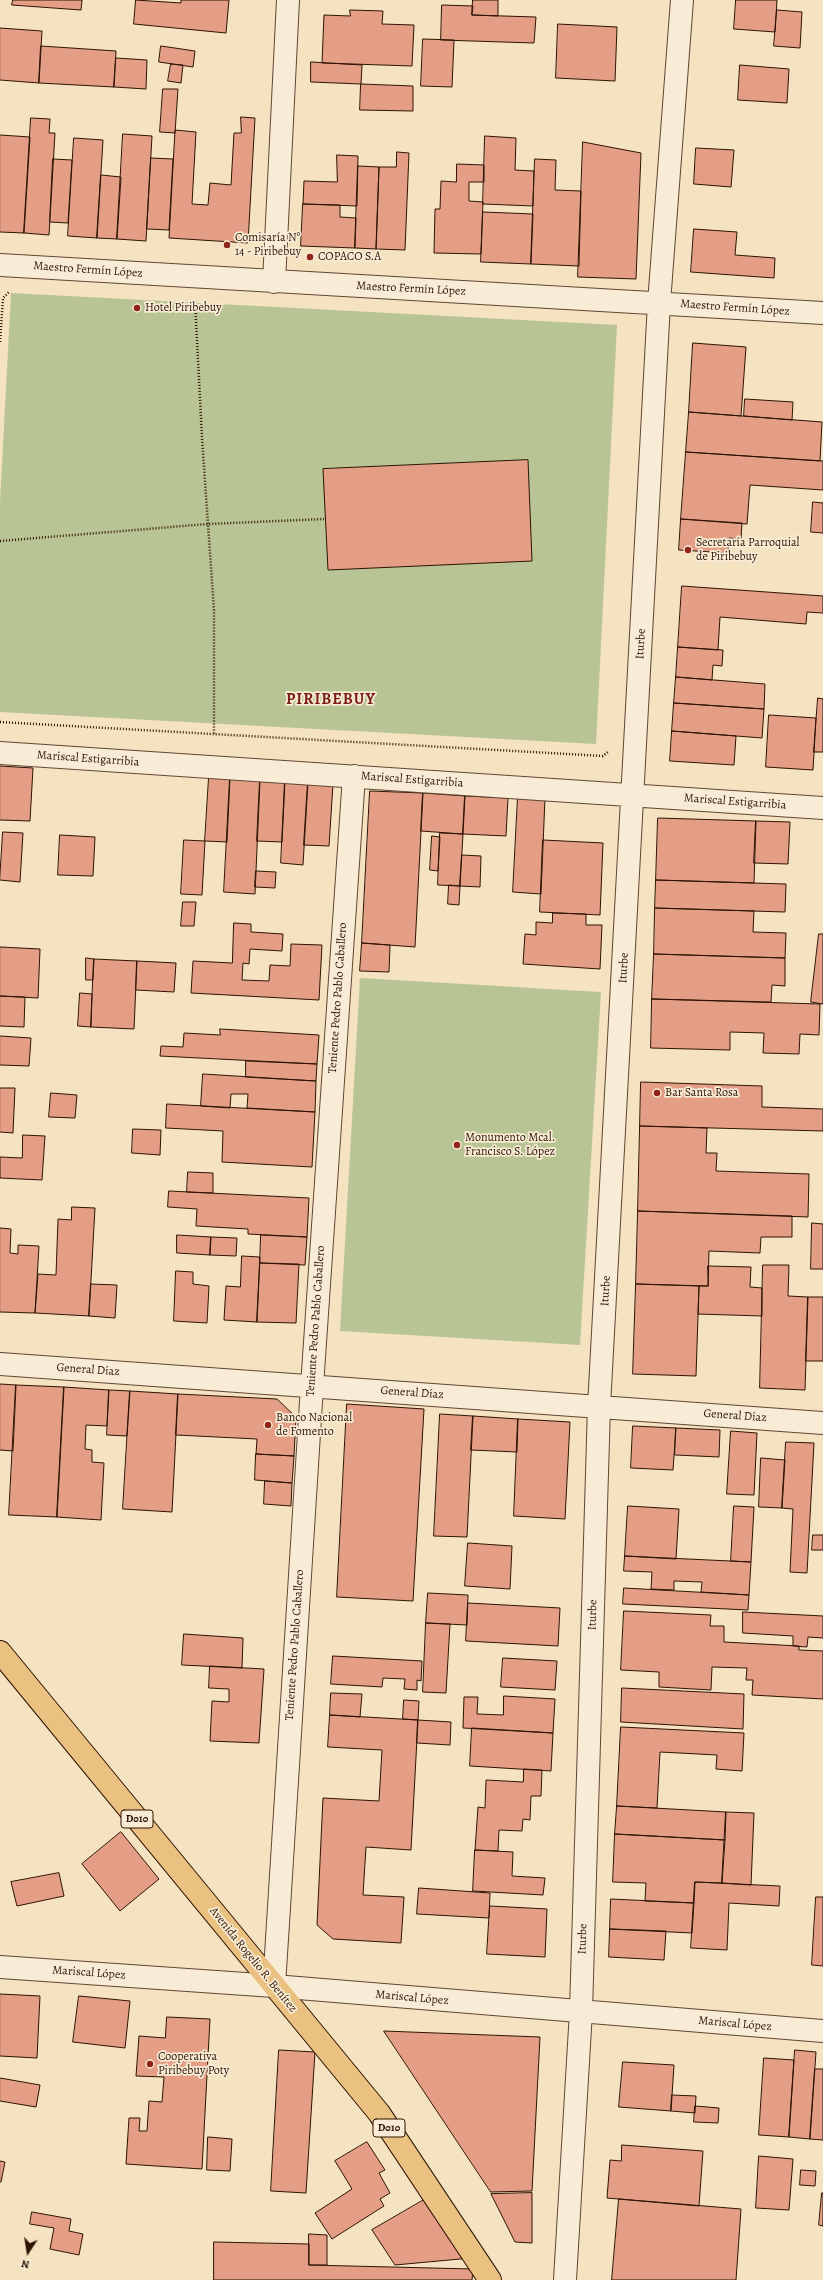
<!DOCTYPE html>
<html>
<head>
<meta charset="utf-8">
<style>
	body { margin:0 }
	#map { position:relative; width:823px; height:2280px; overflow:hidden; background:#f4e2c0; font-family:Alegreya,serif }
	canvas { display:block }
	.north { position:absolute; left:8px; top:2232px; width:40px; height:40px; -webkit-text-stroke:3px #f8ecd6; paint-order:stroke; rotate:192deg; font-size:11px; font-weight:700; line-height:16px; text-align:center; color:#2e1303 }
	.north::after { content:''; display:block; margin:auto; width:14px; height:18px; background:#2e1303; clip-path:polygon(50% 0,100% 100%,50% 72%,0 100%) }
</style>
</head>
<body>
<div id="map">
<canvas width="823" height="2280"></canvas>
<div class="north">N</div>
</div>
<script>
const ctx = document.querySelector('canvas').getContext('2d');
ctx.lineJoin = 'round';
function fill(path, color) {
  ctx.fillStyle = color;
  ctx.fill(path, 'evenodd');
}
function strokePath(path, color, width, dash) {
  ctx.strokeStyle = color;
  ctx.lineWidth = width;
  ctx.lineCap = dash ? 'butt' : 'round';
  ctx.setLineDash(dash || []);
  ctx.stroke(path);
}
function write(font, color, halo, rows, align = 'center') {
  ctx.font = font + ' Alegreya,serif';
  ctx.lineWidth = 3.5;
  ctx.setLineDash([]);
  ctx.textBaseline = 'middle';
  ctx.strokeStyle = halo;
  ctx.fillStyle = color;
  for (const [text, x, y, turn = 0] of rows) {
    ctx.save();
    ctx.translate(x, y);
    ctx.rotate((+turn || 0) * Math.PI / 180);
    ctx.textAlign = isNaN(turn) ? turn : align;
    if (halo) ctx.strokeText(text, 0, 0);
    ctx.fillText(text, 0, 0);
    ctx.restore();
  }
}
fill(new Path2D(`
	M11,293L617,325L596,744L0,712V502Z
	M360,978L601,992L580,1345L340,1331Z`), '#b9c494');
const building = new Path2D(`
	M13,0H82L81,10L12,5Z
	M136,0L181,3V0H229L226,33L134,24Z
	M473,0H498V16L472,15Z
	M736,0H777L775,32L734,29Z
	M442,5L473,6L472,15L536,17L534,43L441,40Z
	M350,10L383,11L382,24L414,25L412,66L322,63L324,15L350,16Z
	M777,10L802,12L800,48L774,46Z
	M558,24L617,27L615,81L556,78Z
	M0,28L42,31L39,83L0,80Z
	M423,39L454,40L452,87L421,86Z
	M41,46L116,51L114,87L39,83Z
	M161,46L195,51L193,67L159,62Z
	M116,58L147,60L146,89L114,87Z
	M311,62L362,65L361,84L311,82Z
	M171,64L183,65L181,83L168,81Z
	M740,65L789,69L787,103L738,100Z
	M361,84L413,86V111L360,110Z
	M163,89H178L175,133L160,132Z
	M241,117L255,118L248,243L169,238L175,130L196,132L192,204L208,205L210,183L231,185L234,133H241Z
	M31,118L50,119L49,133H55L49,235L24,233Z
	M123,134L152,136L146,241L117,239Z
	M0,135L30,137L24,233L0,232Z
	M485,136L516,138L515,170L534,171L533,206L483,204Z
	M74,138L103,140L97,238L68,236Z
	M583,142L641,153L636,279L578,277Z
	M696,148L734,150L731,187L694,184Z
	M397,152L409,153L405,250L376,249L379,167H396Z
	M337,155L358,156L357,206L303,204L304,181L337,182Z
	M151,158L173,159L169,230L147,229Z
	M53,159L72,160L68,223L50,222Z
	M535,159L556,160L555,190L581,191L579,266L531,264Z
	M457,164L484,165V182H469V201L483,202L481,254L434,253L435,209H440L441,181L456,182Z
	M358,166L379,167L376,249L355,248Z
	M101,175L121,177L117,239L97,238Z
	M303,204L340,205V217L356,218L355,248L301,246Z
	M483,212L533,214L531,264L481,262Z
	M694,229L737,232L735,255L775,258L774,278L691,272Z
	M693,343L746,347L741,416L689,412Z
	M745,399L793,402L792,420L744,416Z
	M689,412L822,422L820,461L686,452Z
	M686,452L823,461V490L750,485L747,524L681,519Z
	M528,460L532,561L328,570L323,469Z
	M813,502L823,503V533L811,532Z
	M681,519L742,523L741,539L729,538L728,553L679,550Z
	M682,586L823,596V613L807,612L806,624L720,617L718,650L678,647Z
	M678,647L723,650L722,666L713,665L712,680L676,677Z
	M676,677L765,684L764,709L674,703Z
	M818,698L823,699V752H814Z
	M674,703L764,709L762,738L672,731Z
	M769,715L816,718L813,770L766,767Z
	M672,731L736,736L734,765L670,761Z
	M0,766L33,768L30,821L0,820Z
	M209,777L230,778L227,842L205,841Z
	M230,778L260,780L255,894L224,892Z
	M260,780L285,781L282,842L257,841Z
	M285,781L308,782L303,865L281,863Z
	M308,782L333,784L329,846L304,845Z
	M370,791L423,793L415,947L362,943Z
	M423,793L465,796L463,834L421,831Z
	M465,796L508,798L506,836L463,834Z
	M518,796L545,798L541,894L513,892Z
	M658,818L756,821L754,883L656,880Z
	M756,821L790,822L788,864L754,863Z
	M3,832L23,833L20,882L0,880Z
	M440,833L463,834L460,886L438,885Z
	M60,835L95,837L93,876L58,875Z
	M432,836L440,837L438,871L430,870Z
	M184,840L205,841L202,895L181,894Z
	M543,840L603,843L600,915L540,912Z
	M462,855L481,856L480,887L460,886Z
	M256,871L276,872L275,888L255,887Z
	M656,880L786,884L785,912L655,908Z
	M449,885L460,886L459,905L448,904Z
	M183,902H196L194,926H181Z
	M655,908L754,911L753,932L786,933L785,958L654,954Z
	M553,913L586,914V925H602L600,969L523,964L525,934L536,935V922L552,923Z
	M234,923L251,924V932L283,934L282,951L250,949L249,964L243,963L242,980L269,981L270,965L290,966L291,944L322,945L319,1000L191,993L193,961L232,963Z
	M819,934H823V1004L811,1002Z
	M362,943L390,945L389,972L360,971Z
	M0,947L40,949L38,998L0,996Z
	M654,954L785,958V986L772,985L771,1002L652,999Z
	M86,958L94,959L93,980H86Z
	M94,959L137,961L134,1029L91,1027Z
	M137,961L176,963L174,992L136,990Z
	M80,993L92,994L91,1027L78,1026Z
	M0,996L25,997L24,1027L0,1026Z
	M652,999L820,1004L819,1035L800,1034L799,1054L763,1053L764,1033L730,1032V1050L651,1048Z
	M220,1029L319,1035L317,1064L160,1056L161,1046L183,1047L184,1033L220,1035Z
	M0,1036L31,1038L29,1066L0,1065Z
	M246,1061L317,1064L316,1081L246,1077Z
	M203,1074L316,1081L315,1112L247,1108L248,1094H231L230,1108L201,1106Z
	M641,1082L762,1086V1107L823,1109V1131L640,1126Z
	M0,1088H15L13,1133L0,1132Z
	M51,1093L77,1095L75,1118L49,1117Z
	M167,1104L315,1112L312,1167L222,1162L223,1131L166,1128Z
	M640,1126L707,1128L706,1153H717L716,1171L809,1174L808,1217L638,1211Z
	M133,1129L161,1130L160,1155L132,1153Z
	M23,1135L45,1136L42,1180L0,1178V1157L22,1158Z
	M188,1172L213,1173V1193L187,1192Z
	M169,1191L309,1198L307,1237L248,1234V1229L196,1226L197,1209L168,1207Z
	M72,1207L95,1208L89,1316L35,1313L38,1274L56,1275L58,1219L71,1220Z
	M638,1211L792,1216V1237H761L760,1253L709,1251L708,1286L636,1284Z
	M812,1223L823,1224V1269H811Z
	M0,1228L11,1229L10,1253L18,1254V1245L39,1246L35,1313L0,1312Z
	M177,1235L211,1237L210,1255L177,1253Z
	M261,1235L307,1237L305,1265L260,1263Z
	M211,1237L237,1238L236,1256L210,1255Z
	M242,1256L260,1257L257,1322L224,1320L226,1286L240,1287Z
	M260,1263L299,1264L296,1323L257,1322Z
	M763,1265H789L788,1296L808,1297L805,1390L760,1388Z
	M708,1266L751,1267L750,1287L762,1288V1316L698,1314L699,1286H708Z
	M176,1271L193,1272V1284L209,1286L207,1323L174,1321Z
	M91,1284L117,1285L115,1318L89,1316Z
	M636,1284L699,1286L696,1376L633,1374Z
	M808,1297H823V1361H806Z
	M0,1384L16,1385L13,1451L0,1450Z
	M16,1385L64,1387L57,1517L9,1515Z
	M64,1387L109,1390L107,1426L86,1425L85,1449L92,1450V1462L104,1463L101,1520L57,1517Z
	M109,1390L130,1391L127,1436L107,1435Z
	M130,1391L178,1394L172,1512L123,1509Z
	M178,1394L277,1399L296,1417L294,1456L256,1454L257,1439L176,1435Z
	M347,1404L424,1409L413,1601L337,1597Z
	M440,1414L473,1416L467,1537L434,1536Z
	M473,1416L518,1419L517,1452L471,1450Z
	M518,1419L570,1422L565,1519L514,1516Z
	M633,1426L676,1428L673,1470L631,1468Z
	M676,1428L720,1430L719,1457L675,1455Z
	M731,1431L757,1433L754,1495L727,1494Z
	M786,1442L814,1443L807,1573L790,1572L793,1509L782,1508Z
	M256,1454L294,1456L292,1483L255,1480Z
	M761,1458L785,1460L782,1508L759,1507Z
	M265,1481L292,1483L291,1506L264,1504Z
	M628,1506L679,1509L676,1559L625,1556Z
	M734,1506L754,1507L751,1562L731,1561Z
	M813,1535H823V1550H812Z
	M468,1543L512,1546L510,1589L465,1586Z
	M625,1556L751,1562L749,1595L701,1592L702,1582L674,1581V1590L651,1589L652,1572L624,1571Z
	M624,1588L749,1595L748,1610L623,1604Z
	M428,1593L468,1595L467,1625L426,1623Z
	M468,1603L560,1608L558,1646L466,1641Z
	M624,1611L711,1615L710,1626H724V1642L799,1646V1650L823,1651V1699L752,1695L753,1680H746L747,1668L712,1667L711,1690L659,1687V1672L621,1670Z
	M743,1612L823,1616V1638L808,1637L807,1647L793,1646V1636L743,1633Z
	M426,1623L450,1624L446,1693L423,1692Z
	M184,1634L243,1638L242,1668L182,1665Z
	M333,1656L422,1661L421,1681L417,1680V1690L404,1689L405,1679L383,1678L382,1687L331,1684Z
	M503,1658L557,1661L555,1690L501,1687Z
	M210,1666L264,1669L259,1743L210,1741L212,1701L229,1702V1689L209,1688Z
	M622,1688L744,1694L743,1729L621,1722Z
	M331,1693L362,1694L360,1717L330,1715Z
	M504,1696L555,1699L553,1733L463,1728L464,1697H478L477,1714L503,1715Z
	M404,1700L419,1701L418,1720L403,1719Z
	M330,1715L418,1720L411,1850L366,1847L363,1895L404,1897L401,1943L333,1939L317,1925L323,1798L379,1801L382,1750L328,1747Z
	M418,1720L451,1722L450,1745L417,1743Z
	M621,1727L744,1733L742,1771L716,1769L717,1755L660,1752L657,1808L617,1806Z
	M472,1728L553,1733L551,1771L470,1766Z
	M524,1769L542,1770L541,1796H531L530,1820L523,1819L522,1831L499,1830L498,1851L475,1850L478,1807L485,1808L486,1780L523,1782Z
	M617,1806L726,1812L725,1840L615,1834Z
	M726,1812L754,1813L751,1885L722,1883Z
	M121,1832L159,1879L120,1911L82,1864Z
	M615,1834L725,1840L722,1883L695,1882L694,1903L645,1901L646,1883L613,1882Z
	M475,1850L513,1852L512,1876L545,1878L543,1895L473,1891Z
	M59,1873L64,1896L17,1906L11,1882Z
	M695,1882L780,1886L779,1906L729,1903L727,1950L691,1948Z
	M419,1888L490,1893L489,1918L417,1914Z
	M816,1897H823V1966L812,1965Z
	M611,1899L694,1903L692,1933L610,1929Z
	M490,1906L547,1909L545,1957L487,1954Z
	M610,1929L666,1931L664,1960L609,1957Z
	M0,1994L40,1996L37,2058L0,2056Z
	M79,1996L130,2001L125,2048L73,2042Z
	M167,2017L210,2019L202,2169L126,2164L129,2118H140L139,2131H147L149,2101L162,2102L164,2077L136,2076L139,2036L165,2038Z
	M384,2031L540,2037L532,2191L491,2192Z
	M279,2050L315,2052L306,2193L271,2191Z
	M795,2050L816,2052L810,2139L789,2137Z
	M764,2058L794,2060L789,2137L759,2135Z
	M623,2062L674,2065L671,2111L619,2107Z
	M815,2069H823V2140L810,2139Z
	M0,2078L40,2085L36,2107L0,2101Z
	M672,2095L696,2096L695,2113L671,2111Z
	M695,2106L719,2108L718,2123L694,2122Z
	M208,2137L232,2139L230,2171L207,2170Z
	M367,2142L385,2170L379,2173L390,2193L380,2199L384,2206L332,2239L315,2213L352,2189L335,2161Z
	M622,2145L703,2151L699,2206L607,2198L610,2160L621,2161Z
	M759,2156L793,2159L789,2210L756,2208Z
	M0,2161L5,2162L1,2182H0Z
	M801,2170L816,2171L815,2186L800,2185Z
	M532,2193V2243L515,2242L491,2194Z
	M822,2193H823V2226L819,2225Z
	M429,2197L471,2258L395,2265L372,2230Z
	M619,2199L741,2209L736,2280H612Z
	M32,2212L71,2219L69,2231L83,2234L79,2255L50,2249L54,2228L30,2224Z
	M309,2234L327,2235V2265H309Z
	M214,2242L309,2244V2265L473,2269L472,2280H214Z`);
fill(building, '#e39e85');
strokePath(building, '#2e1303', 1);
const minor = new Path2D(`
	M0,265L823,313
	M274,282L288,0
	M0,753L823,808
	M0,1364L823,1423
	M0,1967L274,1986L823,2031
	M274,1986L312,1386L354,776
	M565,2280L581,2011L599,1406L659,303L682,0`);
const major = new Path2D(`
	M0,1652L379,2113L490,2280`);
strokePath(minor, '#604732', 24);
strokePath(major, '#2e1303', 24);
strokePath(new Path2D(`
	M195,301L202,438L214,610V734
	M0,342L3,298L9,292
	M0,541L208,524L324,519
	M0,722L603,756L609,751`), '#2e1303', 2.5, [1, 2]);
strokePath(minor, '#f8ecd6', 22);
strokePath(major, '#eac180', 22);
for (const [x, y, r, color] of [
	[227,245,4,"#8f2418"],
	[310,257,4,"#8f2418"],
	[137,308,4,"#8f2418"],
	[688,550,4,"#8f2418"],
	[657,1093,4,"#8f2418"],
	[457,1145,4,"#8f2418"],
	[268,1425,4,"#8f2418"],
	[150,2064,4,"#8f2418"]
]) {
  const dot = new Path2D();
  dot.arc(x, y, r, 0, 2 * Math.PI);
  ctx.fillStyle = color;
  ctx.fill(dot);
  strokePath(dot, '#f8ecd6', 1.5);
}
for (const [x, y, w] of [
	[137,1819,32],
	[389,2128,32]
]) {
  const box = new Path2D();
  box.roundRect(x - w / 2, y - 9, w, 18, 3);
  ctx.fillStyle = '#f8ecd6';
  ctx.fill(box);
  strokePath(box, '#2e1303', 1);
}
write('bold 11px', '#2e1303', null, [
	["D010",137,1819],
	["D010",389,2128]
]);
write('12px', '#2e1303', '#f8ecd6', [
	["Comisaría N°",235,238],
	["14 - Piribebuy",235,252],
	["COPACO S.A",318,257],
	["Hotel Piribebuy",145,308],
	["Secretaría Parroquial",696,543],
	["de Piribebuy",696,557],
	["Bar Santa Rosa",665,1093],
	["Monumento Mcal.",465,1138],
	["Francisco S. López",465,1152],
	["Banco Nacional",276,1418],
	["de Fomento",276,1432],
	["Cooperativa",158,2057],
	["Piribebuy Poty",158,2071]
], 'left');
write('12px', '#2e1303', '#f8ecd6', [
	["Maestro Fermín López",88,270,4],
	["Maestro Fermín López",411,289,3],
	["Maestro Fermín López",735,308,4],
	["Iturbe",641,644,-87],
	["Mariscal Estigarribia",88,759,4],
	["Mariscal Estigarribia",412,780,4],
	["Mariscal Estigarribia",735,802,4],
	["Iturbe",624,968,-87],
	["Teniente Pedro Pablo Caballero",338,998,-86],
	["Iturbe",606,1291,-87],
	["Teniente Pedro Pablo Caballero",316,1321,-86],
	["General Díaz",88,1370,4],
	["General Díaz",412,1393,4],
	["General Díaz",735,1416,4],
	["Iturbe",593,1615,-88],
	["Teniente Pedro Pablo Caballero",295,1645,-86],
	["Iturbe",583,1939,-88],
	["Avenida Rogelio R. Benítez",253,1960,51],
	["Mariscal López",89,1973,4],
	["Mariscal López",412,1998,5],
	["Mariscal López",735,2024,5]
]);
ctx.letterSpacing = '1px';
write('bold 16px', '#7a1f14', '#f8ecd6', [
	["PIRIBEBUY",331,700]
]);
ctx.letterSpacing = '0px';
</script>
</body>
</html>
